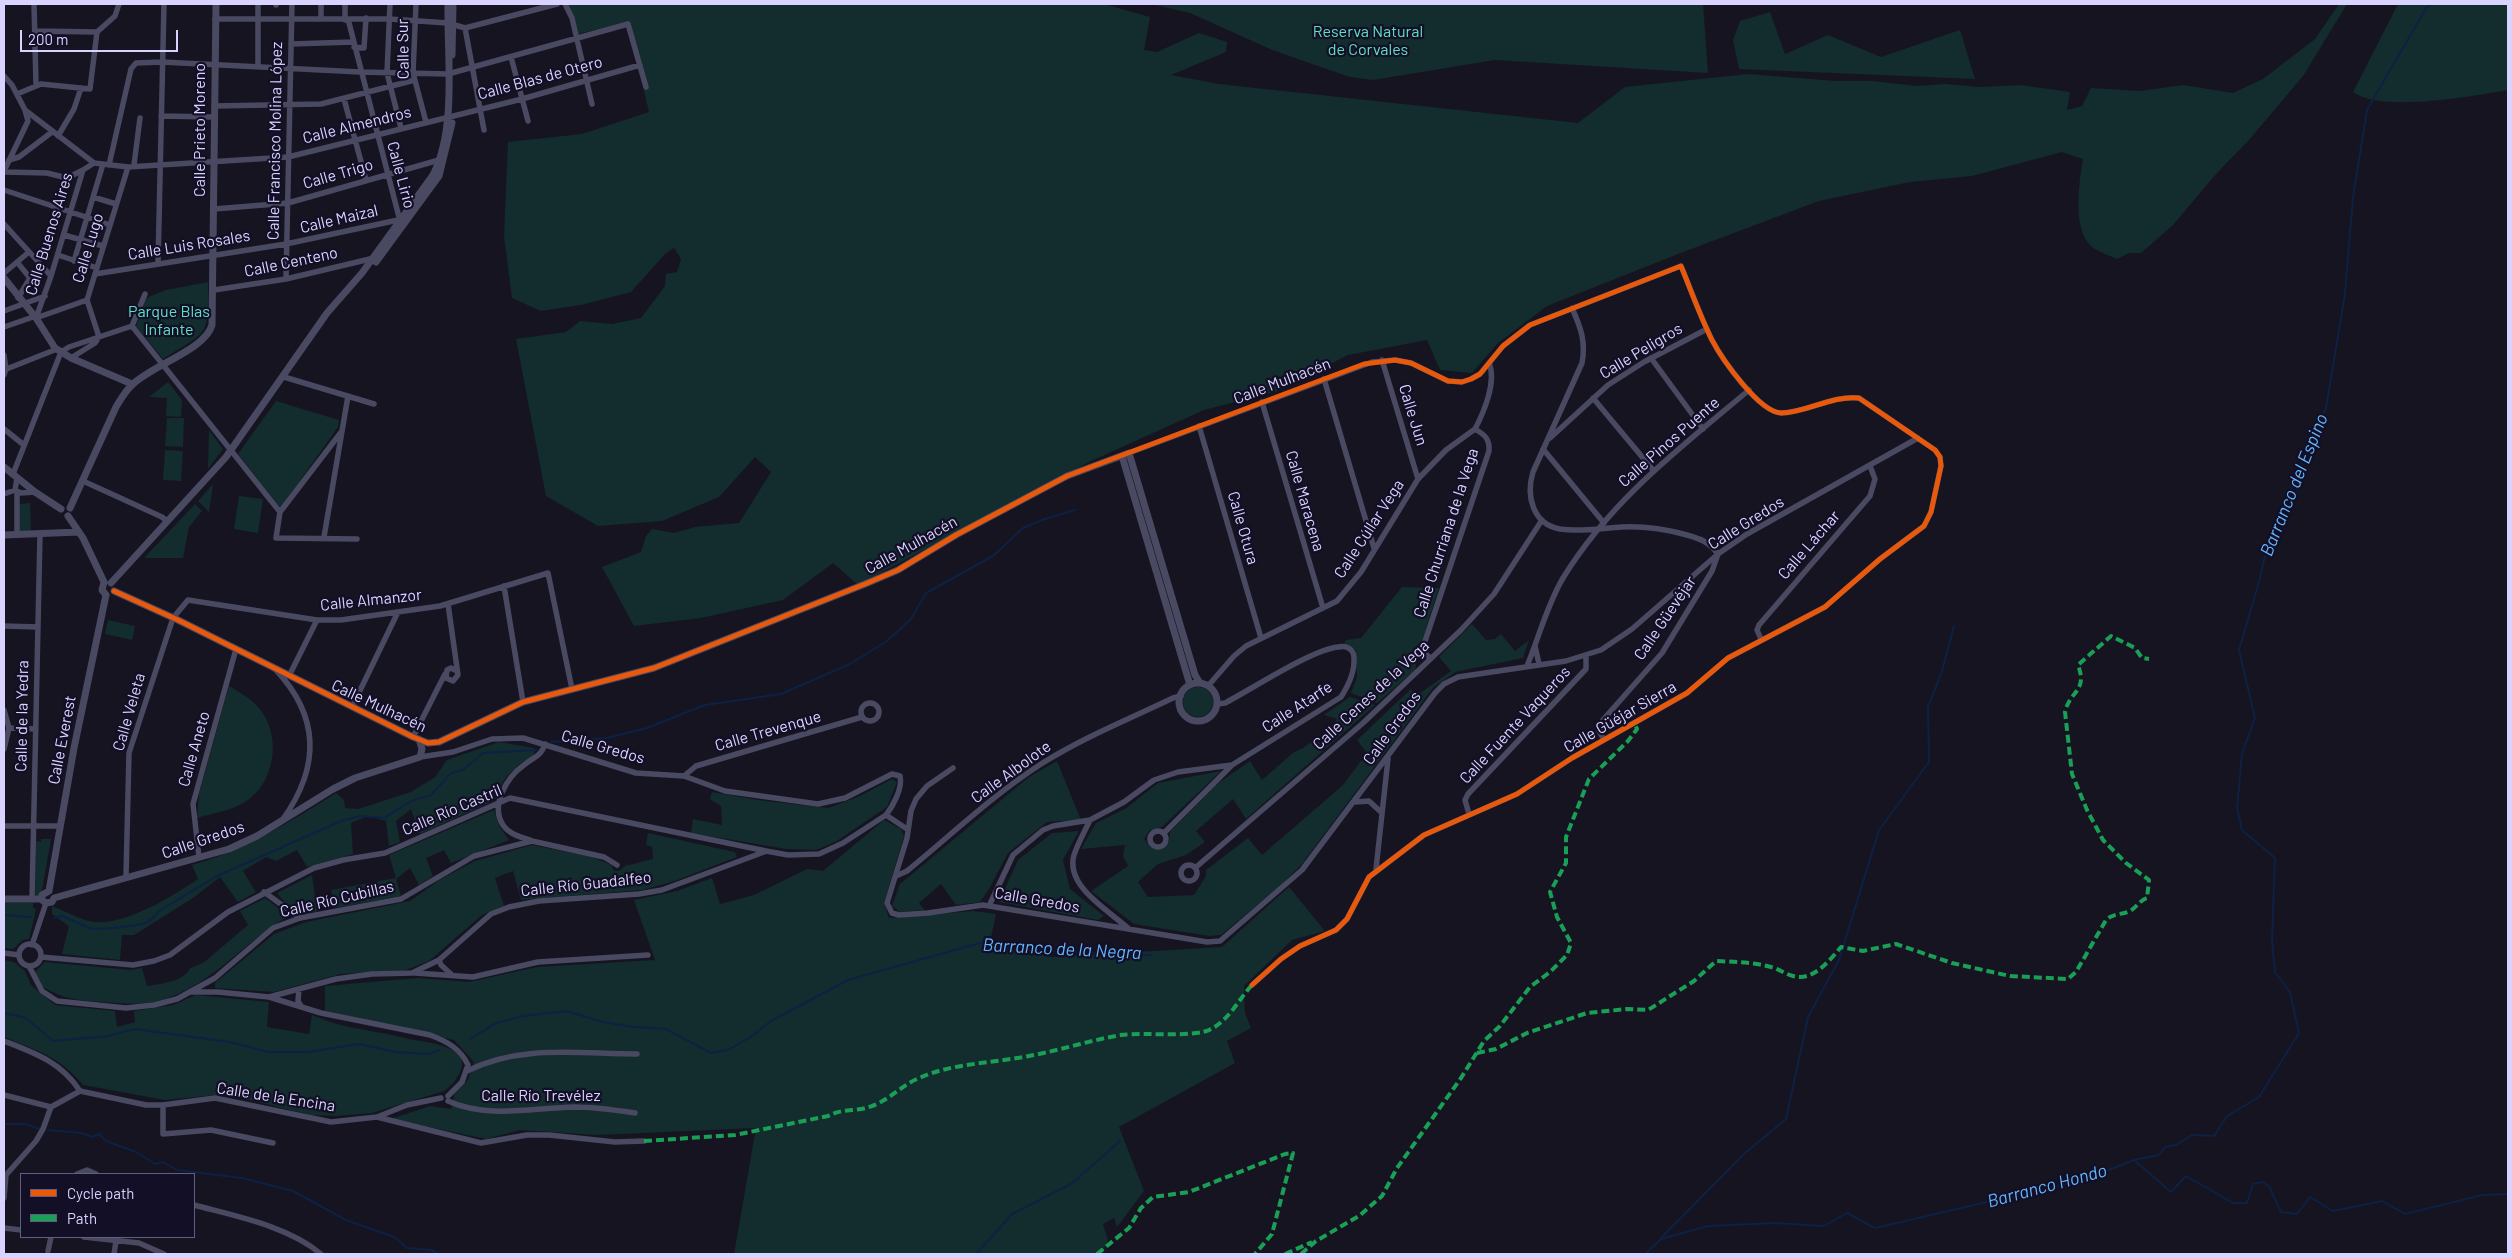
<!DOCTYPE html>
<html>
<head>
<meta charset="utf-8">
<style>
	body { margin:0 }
	#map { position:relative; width:2512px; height:1258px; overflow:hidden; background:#161421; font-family:Barlow,sans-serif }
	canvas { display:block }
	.frame { position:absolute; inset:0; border:5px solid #d9d4ff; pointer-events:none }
	.legend { position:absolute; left:20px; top:1173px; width:175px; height:65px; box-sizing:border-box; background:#130f26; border:1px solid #625e7d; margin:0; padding:6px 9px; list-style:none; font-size:15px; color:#d9d4ff }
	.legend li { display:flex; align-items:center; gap:10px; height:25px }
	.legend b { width:25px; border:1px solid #625e7d }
	.scale { position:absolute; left:20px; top:30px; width:158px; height:22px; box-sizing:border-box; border:2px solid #d9d4ff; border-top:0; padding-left:6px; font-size:15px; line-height:18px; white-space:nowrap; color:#d9d4ff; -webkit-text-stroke:4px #130f26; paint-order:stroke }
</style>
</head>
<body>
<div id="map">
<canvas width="2512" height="1258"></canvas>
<div class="frame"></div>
<ul class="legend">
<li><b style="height:6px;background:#e8590c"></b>Cycle path</li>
<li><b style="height:6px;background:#1a9f57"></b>Path</li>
</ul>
<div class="scale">200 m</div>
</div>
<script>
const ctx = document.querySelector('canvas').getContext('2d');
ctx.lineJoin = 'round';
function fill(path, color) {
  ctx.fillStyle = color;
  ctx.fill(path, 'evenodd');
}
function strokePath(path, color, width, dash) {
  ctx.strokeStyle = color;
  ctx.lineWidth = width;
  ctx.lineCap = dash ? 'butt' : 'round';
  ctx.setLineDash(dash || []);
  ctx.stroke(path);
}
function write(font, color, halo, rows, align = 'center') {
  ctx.font = font + ' Barlow,sans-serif';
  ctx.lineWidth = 4.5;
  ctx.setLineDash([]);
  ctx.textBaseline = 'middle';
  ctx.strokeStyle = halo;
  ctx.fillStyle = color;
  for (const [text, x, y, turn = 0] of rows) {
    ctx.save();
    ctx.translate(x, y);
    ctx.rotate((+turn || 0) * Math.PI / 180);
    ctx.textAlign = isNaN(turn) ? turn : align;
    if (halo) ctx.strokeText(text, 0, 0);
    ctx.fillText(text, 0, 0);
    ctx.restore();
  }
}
fill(new Path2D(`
	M568,4H1104L1150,17L1144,50L1157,52L1199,33L1227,42L1226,52L1171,75L1219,84L1578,123L1625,87L1748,74L1836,81H1873L1916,86L1945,84L1981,87L2020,85L2070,92L2067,110L2082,106L2091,88L2140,91L2183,85L2233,93L2263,79L2315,39L2339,4H2347L2303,76L2249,140L2216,174L2173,225L2141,253H2129L2117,259C2110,256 2102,253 2095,249C2071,235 2079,182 2083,159L2062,152L1972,176L1910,182L1819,201L1678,254L1547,306L1497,344L1472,373L1440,370L1427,340L1348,355L1275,392L1204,410L1089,462L858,585L833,563L783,600L701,618L634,626L602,567L641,552L646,536L652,529L674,533L695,527L739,523L771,472L755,457L719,497L662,521L598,526L546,496L516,339L566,332L580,321L612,324L641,318L665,286L666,274L677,272L681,259L674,248L665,254L631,292L581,305L541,311L512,298L504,236L508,142L582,134L649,112L628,22L578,34Z
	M1151,4H1703L1708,73L1495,60L1373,80L1350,77L1312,64L1270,49L1190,13Z
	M2398,4H2508V90C2474,96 2381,113 2353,92Z
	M1770,12L1785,54L1828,35L1881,57L1960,30L1975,79L1739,69L1733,40L1740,21Z
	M208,282C209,337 209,330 163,359L136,326L146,298L166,290Z
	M168,382L182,400L181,417L166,416L167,398L149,397Z
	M276,401L339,420L338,427L282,506H279L238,454Z
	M167,418H184L183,447L165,446Z
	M209,430L223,449L208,469Z
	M165,450L183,451L181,481L163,480Z
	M213,484L209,512L198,501Z
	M239,496L263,499L258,533L234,529Z
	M30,503L31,531H19L18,504Z
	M195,504L202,511L189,527L183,558H144Z
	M1402,587L1439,588L1419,650L1415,670L1377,703L1351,693L1357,677L1356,650L1344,644L1346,640L1361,638Z
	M108,620L135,626L132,640L105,634Z
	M1472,624L1486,640L1495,639L1501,634L1515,651L1529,640L1523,658L1455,672L1433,688L1302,864L1282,884L1221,935L1209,936L1134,924L1091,891L1128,866L1123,856L1125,845L1081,849L1096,823L1125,809L1158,783L1221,771L1162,827L1150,830L1144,839L1150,847L1162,849L1169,842L1170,832L1217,784L1250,761L1262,780L1294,752L1303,748L1327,731L1337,719L1324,715L1350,697L1375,705L1246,819L1233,799L1196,831L1205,842L1186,855L1158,864L1138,882L1148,897L1194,895L1206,876V870L1248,838L1262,855L1343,785L1367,753L1357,740L1411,689L1416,696L1451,671L1439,657Z
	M229,686C241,693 252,699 260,709C282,737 275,783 245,802C231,811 213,813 197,818L199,794Z
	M1183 702a15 15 0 1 1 30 0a15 15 0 1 1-30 0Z
	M499,742L534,748V755C514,767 502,777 495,800L420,834L411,809L396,821L400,842L389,846L386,821L368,816L351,823L353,854L307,867L297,850L276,861L266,857L243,871L256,892L238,902L220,877L193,898L134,935H122L120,960L62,954L69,926L52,914V906C65,911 82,921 95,922C126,925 173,896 198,879L192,865C245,850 290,822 336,793L344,800L345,808L358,809L411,792L435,777L447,760Z
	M1057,761L1081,820L1047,822L1008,853L989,889L980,902L956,905L941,884L919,903L924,910L900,912L892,906L900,884L1029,777Z
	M892,779L897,782L887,807L837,841L816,850L786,849L691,833L693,819L722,825L721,806L710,799L712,792L758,800L828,808L858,797Z
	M494,810L499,826L509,840L451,863L444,850L426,858L433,876L419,885L410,868L396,879L401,896L335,908L331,890L396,878L389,855Z
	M884,820L901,829L904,836L884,903L889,918L973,911L996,914L990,942L1052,957L1222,947L1289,887L1325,931L1292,940L1244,986L1245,1013L1251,1028L1227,1041L1235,1063L1119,1127L1144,1191L1117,1227L1114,1218L1103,1224L1108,1240L1102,1254H734L756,1128L597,1135L520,1130L486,1139L391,1119L430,1106L451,1109L455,1093L468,1080L474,1062L454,1040L325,1011V986L418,978L469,982L537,967L655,960L634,900L677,891L712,878L720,904L754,895L807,869L823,871Z
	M1079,831L1063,860L1070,889L1104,916L1098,920L999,902L1018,860L1052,833Z
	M648,833L735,852L737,857L675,881L642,890L521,900L513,871L495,878L504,906L482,915L429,961L406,970L341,974L274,992L215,988V983L274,934L306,922L410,901L441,879L475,861L532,845L592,857L611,865L614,871H619L625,866L653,859L652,847L646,845Z
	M41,839H51L42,891L37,896L35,895L36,841L41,842Z
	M312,875L317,912L301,914L286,904L277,893Z
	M265,898L281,910L285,918C241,945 207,990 154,1002C138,1005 117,1003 101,1002C76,1000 61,999 39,984L35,972L45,962L131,970L142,968L147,986C160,984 184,982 190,968L203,963L248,925L240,911Z
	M4,903H33V908L36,909L29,939L23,940L13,949L4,948Z
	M4,960L14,962L25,971L31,985L55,1005L115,1011L117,1027L135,1022L134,1011L173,1005L196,995L269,1002L267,1027L309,1034L312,1015C323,1019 334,1024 345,1026C366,1031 388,1033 409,1039C424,1042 476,1046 459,1074C455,1082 451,1086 444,1091L372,1113L336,1116L311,1115L225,1094L165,1100L83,1085C59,1056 38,1051 4,1037Z`), '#132c2d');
strokePath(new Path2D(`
	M551,742L607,738L647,728L705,705L781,694L850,664L887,641L911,619L926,593L993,556L1023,528L1045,519L1075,510
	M4,915L31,917
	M54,918L62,916L92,929L113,928L143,924L151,920L159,911L217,876L341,821L360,816L384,818L411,801L431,795L451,773L463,770L483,753L536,750
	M4,1013L26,1018L53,1041L108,1036L135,1029L230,1042L268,1052H308L359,1044L396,1052L429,1054L439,1050
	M470,1039L496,1023L523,1016L567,1011L603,1022L634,1027L666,1029L711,1053L728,1050L752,1036L771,1021L848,980L980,943L1040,951L1152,955
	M4,1124H25L40,1129
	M48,1130L82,1133L92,1137L99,1134L106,1141L136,1152L155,1164L163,1162L177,1170L242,1178L293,1191L346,1220L394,1237L407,1248L432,1250L437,1254
	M2134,1160L2159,1155L2165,1147L2176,1145L2192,1135L2214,1136L2227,1116L2259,1097L2299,1033L2290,992L2275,972L2272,941L2275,858L2242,830L2237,808L2242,754L2255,718L2239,650L2259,582L2268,543L2326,408L2345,294L2353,197L2367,110L2426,8L2431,4
	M1661,1238L1745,1153L1786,1119L1808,1017L1839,960L1879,830L1929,762L1928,707L1942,671L1954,626
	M976,1254L1012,1214L1071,1184L1120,1141
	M1645,1254L1661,1239L1708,1226L1775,1223L1824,1226L1847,1213L1875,1228L2086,1179L2134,1160L2171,1192L2186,1176L2233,1203H2247L2253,1184L2262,1182L2269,1186L2281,1212L2297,1214L2310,1197L2333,1211L2382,1201L2405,1214L2482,1195L2508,1194`), '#0d2144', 2);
strokePath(new Path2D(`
	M34,4L36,85
	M390,4L387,73L401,128
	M416,4L413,73L426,122
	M565,4L572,18L592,104
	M276,5V4
	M215,19H389L448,23L465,28L557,4
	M321,19V4
	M348,19L400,221
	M345,20V4
	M465,28L484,130
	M35,31L97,32
	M291,44L353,42
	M354,47L364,48L366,18
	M511,57L528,121
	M258,67V4
	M4,76L12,85L25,110L94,163L128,167L288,157L522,99L640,65
	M17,94L41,84L90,89L97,32L115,16L119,4
	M344,99L366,180
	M214,106L321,104L415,80
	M161,116L214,117
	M58,136L74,109L81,88
	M9,160L19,157L52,132
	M109,165L131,69L136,63L162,62L360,72L448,74L628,24L646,87
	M134,165L140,118
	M4,171L28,121L25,110
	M4,172L47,173L67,178L83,170
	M4,190L110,225
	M93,197L116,204
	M214,209L288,203L439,160
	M4,224L51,276
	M64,235L103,246
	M58,255L97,268
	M74,261L103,164
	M17,262L30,278L18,298
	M158,264L164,4
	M4,273L29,252
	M95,274L286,244L398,220
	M286,279L292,4
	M214,290L286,279L374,258
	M1572,308C1581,328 1586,342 1582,363L1533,472C1526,495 1532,524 1560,529C1580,532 1602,528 1622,527C1645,526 1665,529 1687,535C1701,539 1709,542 1718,554L1712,571L1662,653L1602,721L1599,731L1604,740
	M4,311L45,296
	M36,318L51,276L83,170L94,163
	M36,318L87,300
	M132,326L145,294
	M4,327L33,317
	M4,355L6,369L4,375
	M71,358L95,343L99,337L87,300L128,167
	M1651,358L1703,429
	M1382,360L1418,479
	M4,370L57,349
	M284,377L374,404
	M1324,379L1374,548
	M1593,398L1653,470
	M1262,402L1323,608
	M1199,426L1261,638
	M4,429L24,445
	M1475,429C1484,412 1497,381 1489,363
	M342,431L280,512L276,538L357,539
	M1550,438L1608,385L1644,362L1707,329
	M1543,449L1604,523
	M1129,453L1372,362L1395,360L1411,363L1448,381L1462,382L1471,379L1480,374L1503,346L1530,325L1681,266C1691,290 1700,316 1712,340C1722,359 1759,412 1781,413C1807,413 1831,395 1859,398L1935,450L1940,457L1941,466L1931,512L1924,526L1880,559L1825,607L1728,658L1687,693L1572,758L1517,794L1424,835L1369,877L1347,919L1336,930L1300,946L1281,959L1252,985
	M13,474L61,352L69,347L132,326L280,512
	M17,478L15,490L21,493L35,492
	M83,481L162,517L167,521
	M17,492V534
	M4,494L15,490
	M324,537L348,396
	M504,586L523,702
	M448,604L458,675L453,681L446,678L447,670L451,668L457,671
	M4,626L38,627
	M1761,639L1757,630L1759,625L1870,496L1875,479L1870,466
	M1535,646L1539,664
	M1430,658L1423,651V647L1489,451C1490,439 1485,435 1475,429
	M1527,666C1539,637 1547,605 1563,578C1611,500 1680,448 1749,390
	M276,670C320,717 320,767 283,819
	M289,676L317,620
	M1208,686L1234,656L1246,646L1337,601L1361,572L1418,479L1446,450L1475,429
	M861 712a9 9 0 1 1 18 0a9 9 0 1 1-18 0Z
	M352,707L398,612
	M4,710L9,728L4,749
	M9,728L36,729
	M413,737L445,674
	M953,768L927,786L916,799L911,811L907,838L887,903L892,913L899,915L928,913L983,905L1207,942L1220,941L1302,870L1435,693L1444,684L1458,677L1566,661L1601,650L1632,629L1718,554L1747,534L1918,438
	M684,776L696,766L862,717
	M1355,802L1369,801L1382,813
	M1469,814L1465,800L1468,794L1586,669V656
	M886,815L907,829
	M1090,820C1085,831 1078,843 1074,855C1065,886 1108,910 1129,929
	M4,826H60
	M1150 839a8 8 0 1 1 16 0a8 8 0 1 1-16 0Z
	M1164,833L1232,765L1341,697C1348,686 1355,671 1354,658C1354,649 1346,645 1338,647C1311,650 1252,689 1225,703L1217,704
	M530,840C520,837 509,834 503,825C490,805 507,777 524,765C533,757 541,757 545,744
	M199,857L193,804L236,649
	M1181 873a8 8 0 1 1 16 0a8 8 0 1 1-16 0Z
	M1195,868L1363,723L1461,630L1494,594L1542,520
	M1376,869L1388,759
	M126,876L129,753L173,618L188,600L317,620H341L440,606L548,573L572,689
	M896,876L907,871C951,835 993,795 1041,764C1082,738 1129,719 1173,698L1181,696
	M264,892L300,918
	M32,899L40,534
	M989,906L1013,855L1043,830L1053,826L1090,820L1124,802L1154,780L1178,772L1232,765
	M19 955a11 11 0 1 1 22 0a11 11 0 1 1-22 0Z
	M32,945L46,903
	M4,953L19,955
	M41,957L133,965L154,961L170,955L228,912L314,868L343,860L385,853L510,798L766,851L788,855L819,854L843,843L886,815C893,806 903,788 900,776L892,774L845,798L818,804L725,791L684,776L636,773L523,738L492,739L453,752L420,757
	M439,960L441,965L452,975
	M29,966L42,991L57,1001L126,1008L154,1005L177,999L215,978L273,928L300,918L401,899L474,856L532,841L604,857L617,865
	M415,973L473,977L538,962L648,955
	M299,989L298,1001L301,1006
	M192,992H218L269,997L321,1013L430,1035C446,1041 460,1048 468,1065L462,1082L448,1096
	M269,997L336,979L372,974L412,973L439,960L491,914L509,907L539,901L639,894L662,890L764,852
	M4,1041C35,1053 61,1062 80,1091
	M467,1071C521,1044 579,1054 637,1054
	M4,1095L51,1107
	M448,1101C488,1119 531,1108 574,1107C594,1107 615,1110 635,1113
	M163,1105V1134L211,1130L273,1143
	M377,1117L481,1143L527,1135H549L615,1142L644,1141
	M77,1174L87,1170L96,1174
	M4,1198L6,1175L36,1141L43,1129L51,1107L80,1091L146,1105H163L215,1098L331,1122L377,1117L407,1105L441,1098
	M194,1205C235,1216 288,1226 321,1254
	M4,1228L21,1230
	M84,1237L139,1243L164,1254
	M48,1251L51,1237
	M114,1254L116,1241`), '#4a4962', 5.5);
strokePath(new Path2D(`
	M452,55L453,4
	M376,262L439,176L452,123
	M4,278L36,318L55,348L71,358L132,384
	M1122,456L1190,685
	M4,467L35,492L61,509
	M70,508L116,407C121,399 125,391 132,385C152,365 205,350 212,325L216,4
	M68,516L83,538L104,582
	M4,535L79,532
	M104,582L102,590L106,595
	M111,583L226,457L327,313L362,273L433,175C457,128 447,56 448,4
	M114,591L178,620L413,737L428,743L439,742L523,702L654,668L865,584L898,570L956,535L1067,476L1129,453L1195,675L1200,683
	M1179 702a19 19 0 1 1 38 0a19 19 0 1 1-38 0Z
	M49,891L42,895V900L46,903L52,902L54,898L229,849L257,836L333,789L355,778L420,757L422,749L419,739
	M49,891L74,748L106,595
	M4,899H42`), '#4a4962', 7);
strokePath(new Path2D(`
	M1477,1053L1496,1049L1527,1033L1587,1013L1627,1009L1648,1010L1694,981L1716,961C1735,962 1753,962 1771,967C1779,969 1785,974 1793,976C1813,982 1830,960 1841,947L1863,951L1896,944L1952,963L2010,976L2068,979L2076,972L2106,920C2113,913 2122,915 2130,911C2137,907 2140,900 2147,898L2149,880L2126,863L2103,840L2087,810L2072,774L2065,712C2070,690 2088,692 2078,665L2111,636L2135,648L2142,658L2149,659
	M644,1141L735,1135L828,1116C842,1108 857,1112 872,1106C889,1100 901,1086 917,1079C949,1064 983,1064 1017,1058C1052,1053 1086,1041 1121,1035C1144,1032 1196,1038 1211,1029C1229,1020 1239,999 1252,985
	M1097,1254L1129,1228L1141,1208L1153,1197L1189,1192L1285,1154L1293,1153L1272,1234L1255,1254
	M1285,1254L1312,1242
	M1301,1254L1316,1241L1359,1216L1382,1196L1397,1168L1461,1078L1484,1041L1500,1026L1530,987L1550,972L1567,955L1571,943L1557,917L1550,892L1566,863V837L1589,779L1628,741L1637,729L1634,722`), '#1a9f57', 4, [8, 4]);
strokePath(new Path2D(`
	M114,591L178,620L413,737L428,743L439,742L523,702L654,668L865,584L898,570L956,535L1067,476L1364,364L1395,360L1411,363L1448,381L1462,382L1471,379L1480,374L1503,346L1530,325L1681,266C1691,290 1700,316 1712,340C1722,359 1759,412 1781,413C1807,413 1831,395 1859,398L1935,450L1940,457L1941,466L1931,512L1924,526L1880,559L1825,607L1728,658L1687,693L1572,758L1517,794L1424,835L1369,877L1347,919L1336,930L1300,946L1281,959L1252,985`), '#e8590c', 5);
write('16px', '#5fe0c0', '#130f26', [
	["Reserva Natural",1368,32],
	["de Corvales",1368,50],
	["Parque Blas",169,312],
	["Infante",169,330]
]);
write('16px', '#d9d4ff', '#130f26', [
	["Calle Sur",403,49,-91],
	["Calle Blas de Otero",540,78,-15],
	["Calle Almendros",357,125,-14],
	["Calle Prieto Moreno",200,130,-90],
	["Calle Francisco Molina López",275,141,-89],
	["Calle Trigo",338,174,-16],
	["Calle Lirio",401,175,75],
	["Calle Maizal",339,219,-13],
	["Calle Buenos Aires",49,234,-73],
	["Calle Luis Rosales",189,245,-9],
	["Calle Lugo",88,248,-73],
	["Calle Centeno",291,262,-12],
	["Calle Peligros",1641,351,-31],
	["Calle Mulhacén",1282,381,-21],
	["Calle Jun",1413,415,73],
	["Calle Pinos Puente",1669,442,-41],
	["Calle Maracena",1305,501,74],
	["Calle Gredos",1746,523,-32],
	["Calle Otura",1243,528,74],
	["Calle Cúllar Vega",1369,529,-57],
	["Calle Churriana de la Vega",1446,533,-72],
	["Calle Mulhacén",911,545,-29],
	["Calle Láchar",1809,545,-49],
	["Calle Almanzor",371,600,-6],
	["Calle Güevéjar",1665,618,-56],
	["Calle Cenes de la Vega",1371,695,-43],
	["Calle Mulhacén",379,706,25],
	["Calle Atarfe",1297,707,-33],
	["Calle Veleta",129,712,-74],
	["Calle de la Yedra",22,716,-89],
	["Calle Güéjar Sierra",1620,717,-30],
	["Calle Fuente Vaqueros",1515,725,-47],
	["Calle Gredos",1392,728,-54],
	["Calle Trevenque",768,731,-16],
	["Calle Everest",62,740,-79],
	["Calle Gredos",603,747,16],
	["Calle Aneto",194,749,-74],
	["Calle Albolote",1011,772,-36],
	["Calle Río Castril",452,810,-23],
	["Calle Gredos",203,840,-19],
	["Calle Río Guadalfeo",586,884,-6],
	["Calle Río Cubillas",337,899,-13],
	["Calle Gredos",1037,900,10],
	["Calle Río Trevélez",541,1096],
	["Calle de la Encina",276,1097,9]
]);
write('italic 18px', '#62b6ff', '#130f26', [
	["Barranco del Espino",2294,485,-68],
	["Barranco de la Negra",1062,949,3],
	["Barranco Hondo",2047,1186,-15]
]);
</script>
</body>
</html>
